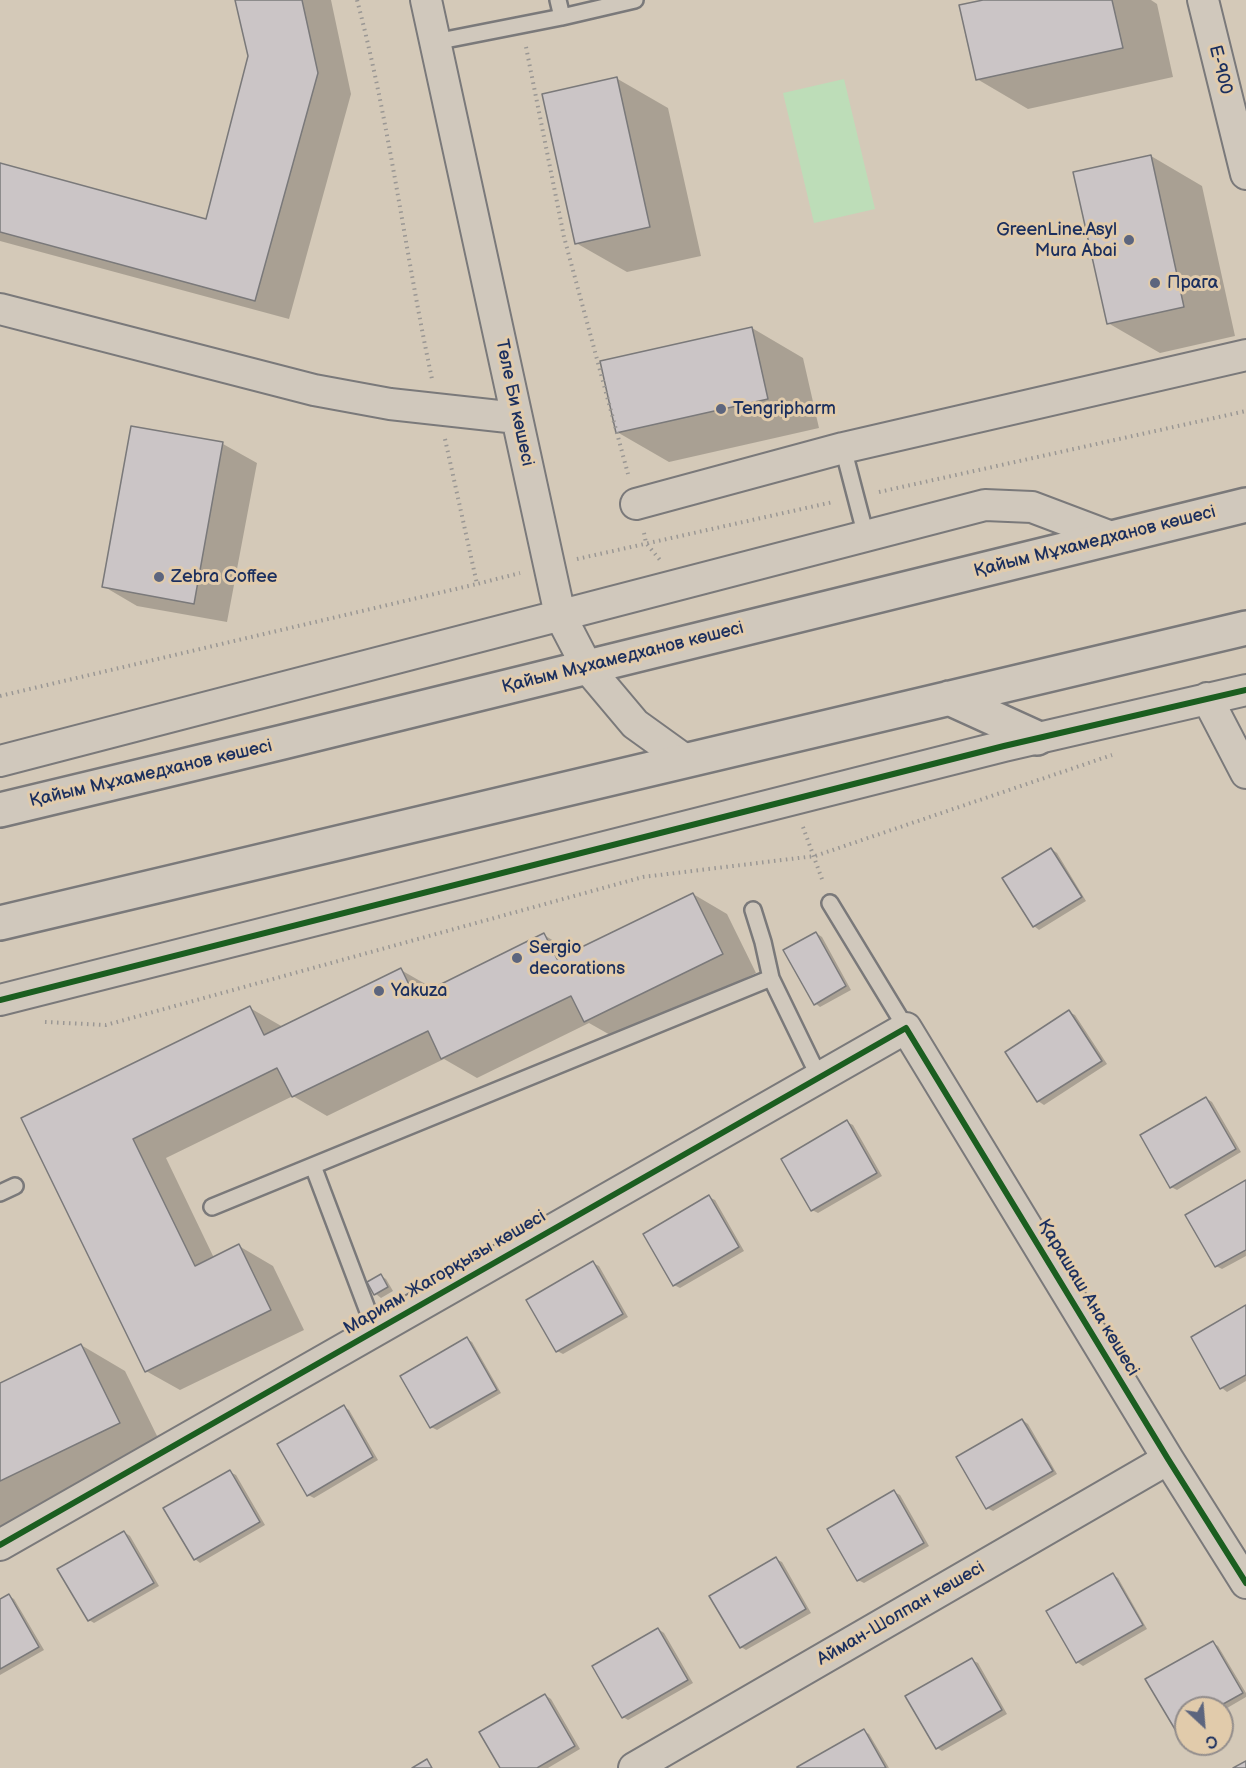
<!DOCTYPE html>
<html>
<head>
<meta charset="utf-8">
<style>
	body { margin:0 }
	#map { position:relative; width:1246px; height:1768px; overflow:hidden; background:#d4c9b8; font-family:"Balsamiq Sans",sans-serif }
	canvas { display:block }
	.north { position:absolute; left:1174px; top:1696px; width:60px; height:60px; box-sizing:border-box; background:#e1cbab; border:2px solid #928d8c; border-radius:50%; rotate:154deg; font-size:16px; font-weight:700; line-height:24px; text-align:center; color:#1b2f5e }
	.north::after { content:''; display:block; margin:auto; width:21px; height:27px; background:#5c657e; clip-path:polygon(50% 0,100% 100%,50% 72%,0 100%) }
</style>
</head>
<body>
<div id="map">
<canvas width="1246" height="1768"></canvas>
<div class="north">С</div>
</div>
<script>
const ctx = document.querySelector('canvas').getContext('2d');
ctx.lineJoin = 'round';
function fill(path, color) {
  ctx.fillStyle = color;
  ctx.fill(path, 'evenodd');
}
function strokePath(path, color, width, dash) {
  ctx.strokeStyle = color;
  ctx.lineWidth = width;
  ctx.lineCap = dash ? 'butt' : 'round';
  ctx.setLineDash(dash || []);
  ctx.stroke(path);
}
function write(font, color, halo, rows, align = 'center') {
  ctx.font = font + ' "Balsamiq Sans",sans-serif';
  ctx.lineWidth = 6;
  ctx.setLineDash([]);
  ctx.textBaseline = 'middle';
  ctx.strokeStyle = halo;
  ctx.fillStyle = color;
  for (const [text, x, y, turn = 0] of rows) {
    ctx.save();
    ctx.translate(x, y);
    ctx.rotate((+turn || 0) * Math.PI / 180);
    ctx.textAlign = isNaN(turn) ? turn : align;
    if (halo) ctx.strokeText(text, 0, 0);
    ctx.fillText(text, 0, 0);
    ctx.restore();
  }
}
fill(new Path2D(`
	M844,79L875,209L814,223L783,93Z`), '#bdddb8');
fill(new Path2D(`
	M237,0H331L351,94L289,319L0,241V165L207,221L249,56Z
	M990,0H1151L1157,4L1173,77L1028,109L977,79Z
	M616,78L668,108L701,256L627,272L576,243Z
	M1151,156L1202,186L1235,336L1160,353L1108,323Z
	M752,328L803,358L819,428L669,462L617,432Z
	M223,444L257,463L227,622L137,606L103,586Z
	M1051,849L1057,853L1086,901L1039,930L1034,926Z
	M693,894L727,914L756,973L619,1040L589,1023L477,1078L444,1059L327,1116L293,1096L166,1158L214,1258L239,1246L273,1266L304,1330L180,1390L146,1371L23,1118L250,1008L283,1027L401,970L434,989L544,935L574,953Z
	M816,933L822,937L851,990L820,1007L815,1003Z
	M1069,1012L1075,1015L1107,1064L1044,1105L1038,1101L1007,1053Z
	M1206,1098L1212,1102L1241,1152L1177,1190L1171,1187Z
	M847,1122L853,1125L882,1176L818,1213L812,1210Z
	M1246,1182V1256L1222,1269L1216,1266Z
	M709,1197L715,1200L744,1251L680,1288L674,1285Z
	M593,1263L599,1266L628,1317L563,1354L557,1351Z
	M381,1276L386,1279L393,1291L381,1298L376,1294L369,1282Z
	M1246,1307V1381L1227,1392L1222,1388L1193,1338Z
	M467,1339L472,1342L501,1393L437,1430L431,1427Z
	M81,1345L125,1371L163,1448L0,1527V1385Z
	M344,1407L349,1410L378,1460L314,1498L308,1495Z
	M1022,1420L1028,1424L1057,1474L993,1511L987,1508Z
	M230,1472L236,1475L265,1525L200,1563L195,1559Z
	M894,1492L900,1495L929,1546L864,1583L858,1580Z
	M124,1532L130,1536L159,1586L94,1623L89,1620Z
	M776,1559L782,1562L811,1613L746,1650L741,1647Z
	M1113,1575L1118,1578L1147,1629L1083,1666L1077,1662L1048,1612Z
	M9,1596L14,1599L44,1650L0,1675V1601Z
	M658,1629L664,1633L693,1683L628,1720L623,1717Z
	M1213,1643L1218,1646L1246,1693V1697L1222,1711V1708H1186V1731L1183,1733L1177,1730L1147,1679Z
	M972,1660L978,1663L1007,1714L942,1751L937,1748Z
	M545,1695L551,1699L580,1749L548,1768H501Z
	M864,1731L869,1734L889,1768H799Z`), '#0003');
const building = new Path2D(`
	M235,0H302L318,73L255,301L0,232V163L206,219L248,56Z
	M983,0H1112L1123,48L976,80L959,5Z
	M617,77L650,227L575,244L542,94Z
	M1151,155L1184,307L1107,324L1073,172Z
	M752,327L768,399L616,433L600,361Z
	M131,426L223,442L194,604L102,587Z
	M1051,848L1082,897L1033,927L1002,878Z
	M693,893L723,954L584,1022L571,996L441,1059L428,1031L292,1097L277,1068L133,1139L195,1266L239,1244L271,1310L145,1372L21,1118L250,1006L264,1035L401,968L415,997L544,933L557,959Z
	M816,932L846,986L814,1005L783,950Z
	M1069,1010L1102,1061L1037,1102L1005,1052Z
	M1206,1097L1236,1149L1170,1188L1140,1135Z
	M847,1120L877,1173L811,1211L781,1159Z
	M1246,1180V1250L1215,1267L1185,1215Z
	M709,1195L739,1247L673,1286L643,1234Z
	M593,1261L623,1314L556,1352L526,1300Z
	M381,1274L388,1287L374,1295L367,1282Z
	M1246,1305V1375L1220,1389L1191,1337Z
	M467,1337L497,1390L430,1428L400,1376Z
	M81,1344L120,1423L0,1481V1383Z
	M344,1405L373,1457L307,1496L277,1444Z
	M1022,1419L1053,1471L986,1509L956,1457Z
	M230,1470L260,1522L194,1560L163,1508Z
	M894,1490L924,1543L857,1581L827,1529Z
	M124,1531L154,1583L88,1621L57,1569Z
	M776,1557L806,1609L740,1648L709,1596Z
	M1113,1573L1143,1625L1076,1663L1046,1611Z
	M9,1594L39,1647L0,1669V1599Z
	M658,1628L688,1680L622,1718L592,1666Z
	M1213,1641L1243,1693L1216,1708H1186V1725L1176,1731L1145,1679Z
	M972,1658L1002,1710L936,1749L905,1696Z
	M545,1694L575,1746L537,1768H500L479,1732Z
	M864,1729L886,1768H797V1767Z
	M427,1759L432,1768H412Z
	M1246,1761V1768H1233Z`);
fill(building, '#cbc5c6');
strokePath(building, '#7a797a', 1.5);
const lane = new Path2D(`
	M558,0L562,17
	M435,42L562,17L635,0
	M843,448L866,536
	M830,903L906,1028
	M753,910L763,942L771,978L819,1077
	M313,1166L375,1330
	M0,1193L15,1186
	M212,1207L771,978`);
const street = new Path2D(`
	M426,0L560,615L587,667L635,724L685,760
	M1203,0L1246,174
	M0,309L314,390L390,404L517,418
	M636,504L843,448L1246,355
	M1207,698L1246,773
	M0,761L985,505L1032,507L1114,538
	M0,1000L1004,746L1246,690
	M0,1545L906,1028L1168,1459L1246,1583
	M634,1768L1168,1459`);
const secondary = new Path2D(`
	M949,698L1037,738
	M0,810L283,742L1246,505
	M0,923L1246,628`);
strokePath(lane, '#7a797a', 20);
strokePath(street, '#7a797a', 34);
strokePath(secondary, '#7a797a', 38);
strokePath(new Path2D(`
	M357,0C390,124 405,253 432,379
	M526,47L564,237L628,474
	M445,439L477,584L520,573
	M879,492L1246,411
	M644,533L646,543L660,560
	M577,559L833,502
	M0,696L477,584
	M803,827L823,882
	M45,1022L106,1025L643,877L815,856L1112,755`), '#9a9794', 4, [1.5, 4.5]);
strokePath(lane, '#d0c8bc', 15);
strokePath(street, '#d0c8bc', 30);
strokePath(secondary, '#d0c8bc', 33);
strokePath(new Path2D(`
	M0,1000L1004,746L1246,690
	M0,1545L906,1028L1168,1459L1246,1583`), '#1b5e20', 6);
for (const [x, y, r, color] of [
	[1129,240,6,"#5c657e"],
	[1155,283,6,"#5c657e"],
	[721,409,6,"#5c657e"],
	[159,577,6,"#5c657e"],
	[517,958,6,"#5c657e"],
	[379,991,6,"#5c657e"]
]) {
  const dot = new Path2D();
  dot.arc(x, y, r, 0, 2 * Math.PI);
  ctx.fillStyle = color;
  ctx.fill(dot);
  strokePath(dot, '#e1cbab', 2);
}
write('18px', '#1b2f5e', '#e1cbab', [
	["E-900",1220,70,76],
	["Төле Би көшесі",514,403,78],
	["Қайым Мұхамедханов көшесі",1095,542,-14],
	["Қайым Мұхамедханов көшесі",623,658,-14],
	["Қайым Мұхамедханов көшесі",151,774,-13],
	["Мариям Жагорқызы көшесі",445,1273,-30],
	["Қарашаш Ана көшесі",1088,1298,59],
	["Айман-Шолпан көшесі",901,1614,-30]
]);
write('18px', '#1b2f5e', '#e1cbab', [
	["GreenLine.Asyl",1117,230,"right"],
	["Mura Abai",1117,251,"right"],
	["Прага",1167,283],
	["Tengripharm",733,409],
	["Zebra Coffee",171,577],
	["Sergio",529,948],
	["decorations",529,969],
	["Yakuza",391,991]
], 'left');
</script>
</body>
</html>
